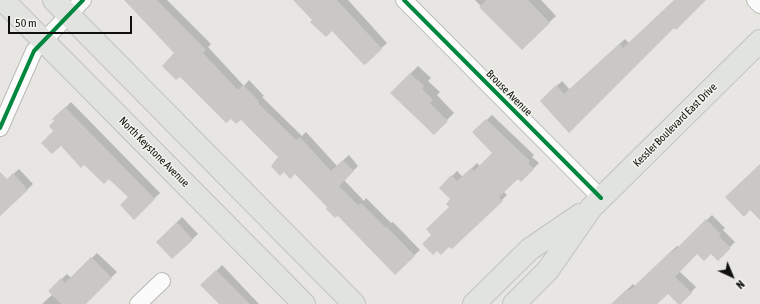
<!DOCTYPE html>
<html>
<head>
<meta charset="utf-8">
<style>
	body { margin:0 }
	#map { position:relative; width:760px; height:304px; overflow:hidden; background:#e7e6e3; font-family:"Asap Condensed",sans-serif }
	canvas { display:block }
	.north { position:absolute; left:712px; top:256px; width:40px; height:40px; -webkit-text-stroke:3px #f5f5ef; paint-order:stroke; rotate:136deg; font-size:11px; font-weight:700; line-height:16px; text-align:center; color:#10100e }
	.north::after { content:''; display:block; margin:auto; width:14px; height:18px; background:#10100e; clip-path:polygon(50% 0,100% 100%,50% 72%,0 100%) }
	.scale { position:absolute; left:8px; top:16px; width:124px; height:18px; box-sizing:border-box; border:2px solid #10100e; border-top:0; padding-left:5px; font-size:12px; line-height:14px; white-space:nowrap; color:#10100e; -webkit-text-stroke:3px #f5f5ef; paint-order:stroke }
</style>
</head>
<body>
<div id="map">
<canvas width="760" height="304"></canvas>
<div class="north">N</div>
<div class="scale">50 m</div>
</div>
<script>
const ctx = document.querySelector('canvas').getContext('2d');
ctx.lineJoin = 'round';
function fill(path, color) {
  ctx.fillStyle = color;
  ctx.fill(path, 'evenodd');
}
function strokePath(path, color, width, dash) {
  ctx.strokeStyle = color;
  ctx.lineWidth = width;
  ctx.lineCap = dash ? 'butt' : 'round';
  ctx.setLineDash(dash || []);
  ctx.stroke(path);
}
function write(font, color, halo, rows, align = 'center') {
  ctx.font = font + ' "Asap Condensed",sans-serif';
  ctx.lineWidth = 3;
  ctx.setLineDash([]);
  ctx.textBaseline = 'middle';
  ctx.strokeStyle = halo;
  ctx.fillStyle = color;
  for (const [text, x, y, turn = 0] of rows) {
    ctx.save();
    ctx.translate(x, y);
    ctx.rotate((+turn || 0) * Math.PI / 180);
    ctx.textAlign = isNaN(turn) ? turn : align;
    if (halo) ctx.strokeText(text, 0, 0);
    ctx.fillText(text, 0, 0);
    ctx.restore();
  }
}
fill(new Path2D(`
	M126,0H167L211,44L208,47L244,86L249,80L264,96L262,97L302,136L306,132L337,166L349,155L358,166L344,180L364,201L366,198L391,223L393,222L420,250L395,273L338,214L329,207L241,118L180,75L176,53Z
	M295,0H348L387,43L365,63L332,29L314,20Z
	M475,0H541L556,16L522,48Z
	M675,0H705L674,27L569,132L541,101L562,81L570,90L625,39L629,43Z
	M418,66L431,78L428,81L440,92L437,95L454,113L434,133L391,93Z
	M71,102L160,193L134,218L129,197L55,131L56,121L54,119Z
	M492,115L534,155L532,157L539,163L521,181L518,177L503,191L507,195L452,248L433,235L450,207L452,199L440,188L457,171L463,177L477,163L480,166L494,152L474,132Z
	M19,169L33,184L0,216V186Z
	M712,215L725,228L723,230L735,242L718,259L711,253H697L679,271L696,287L680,304L668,292L656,304H612L633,284L635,286L677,246L679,247Z
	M182,217L198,234L172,258L157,242Z
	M97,253L117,272L83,304H42L53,294L49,291L67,274L71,278Z
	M222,265L259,304H220L202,285Z`), '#0003');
fill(new Path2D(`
	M124,0H157L206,50L203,53L238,90L243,85L259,101L258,103L296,140L300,137L331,171L343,160L354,171L339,186L358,205L361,203L386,228L387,227L415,256L395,275L338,216L335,218L326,209L327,207L295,174L290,179L284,172L280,176L271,166L278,157L241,120L236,124L231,119L226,123L180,77L176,80L162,66L174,53Z
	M293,0H337L382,49L365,65L362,63L332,31L326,37L310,22L312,20Z
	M486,0H528L550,23L522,50L479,7Z
	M674,0H706L676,30L674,28L569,133L540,101L556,85L564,94L619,44L623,48Z
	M410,73L424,86L422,89L433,100L430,103L448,121L434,135L390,93Z
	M65,107L155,199L134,220L120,205L128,197L109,179L104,184L84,165L81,168L61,146L52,154L41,143L53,131L49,126L54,121L52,119Z
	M486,119L530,161L528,163L534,169L521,182L518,179L499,197L503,201L452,249L449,247L441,255L437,251L433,255L422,244L431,235L426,229L449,207L446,204L450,199L439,188L451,175L457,181L471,168L474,171L492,153L472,132Z
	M760,164V220L750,210L744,217L725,197Z
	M0,172L7,179L13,173L28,190L0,216Z
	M706,219L721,234L719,236L731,248L718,261L711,254L704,261L697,254L675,277L692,293L681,304H678L668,294L657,304H611L627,289L629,291L672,250L673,252Z
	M177,222L193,240L172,259L156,242Z
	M91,257L112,278L86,304H61L48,291L61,278L65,283Z
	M216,270L250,304H219L200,285Z`), '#c9c8c6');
const street = new Path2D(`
	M404,0L601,198
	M755,0L760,5
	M0,128L34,51L83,0
	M138,304L162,281`);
const primary = new Path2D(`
	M3,0L304,304
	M54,0L354,304
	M474,304L530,249L580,215
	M514,304L548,270L591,208L760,41`);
strokePath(street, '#b9b8b6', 18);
strokePath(primary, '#c2c2c0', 24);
strokePath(street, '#fbfbfb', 16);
strokePath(primary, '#e0e3df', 22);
strokePath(new Path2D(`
	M404,0L601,198
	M0,128L34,51L83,0`), '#00873e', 4);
write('11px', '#10100e', '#f5f5ef', [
	["Brouse Avenue",509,93,45],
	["Kessler Boulevard East Drive",675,125,-45],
	["North Keystone Avenue",154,152,45]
]);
</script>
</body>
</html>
